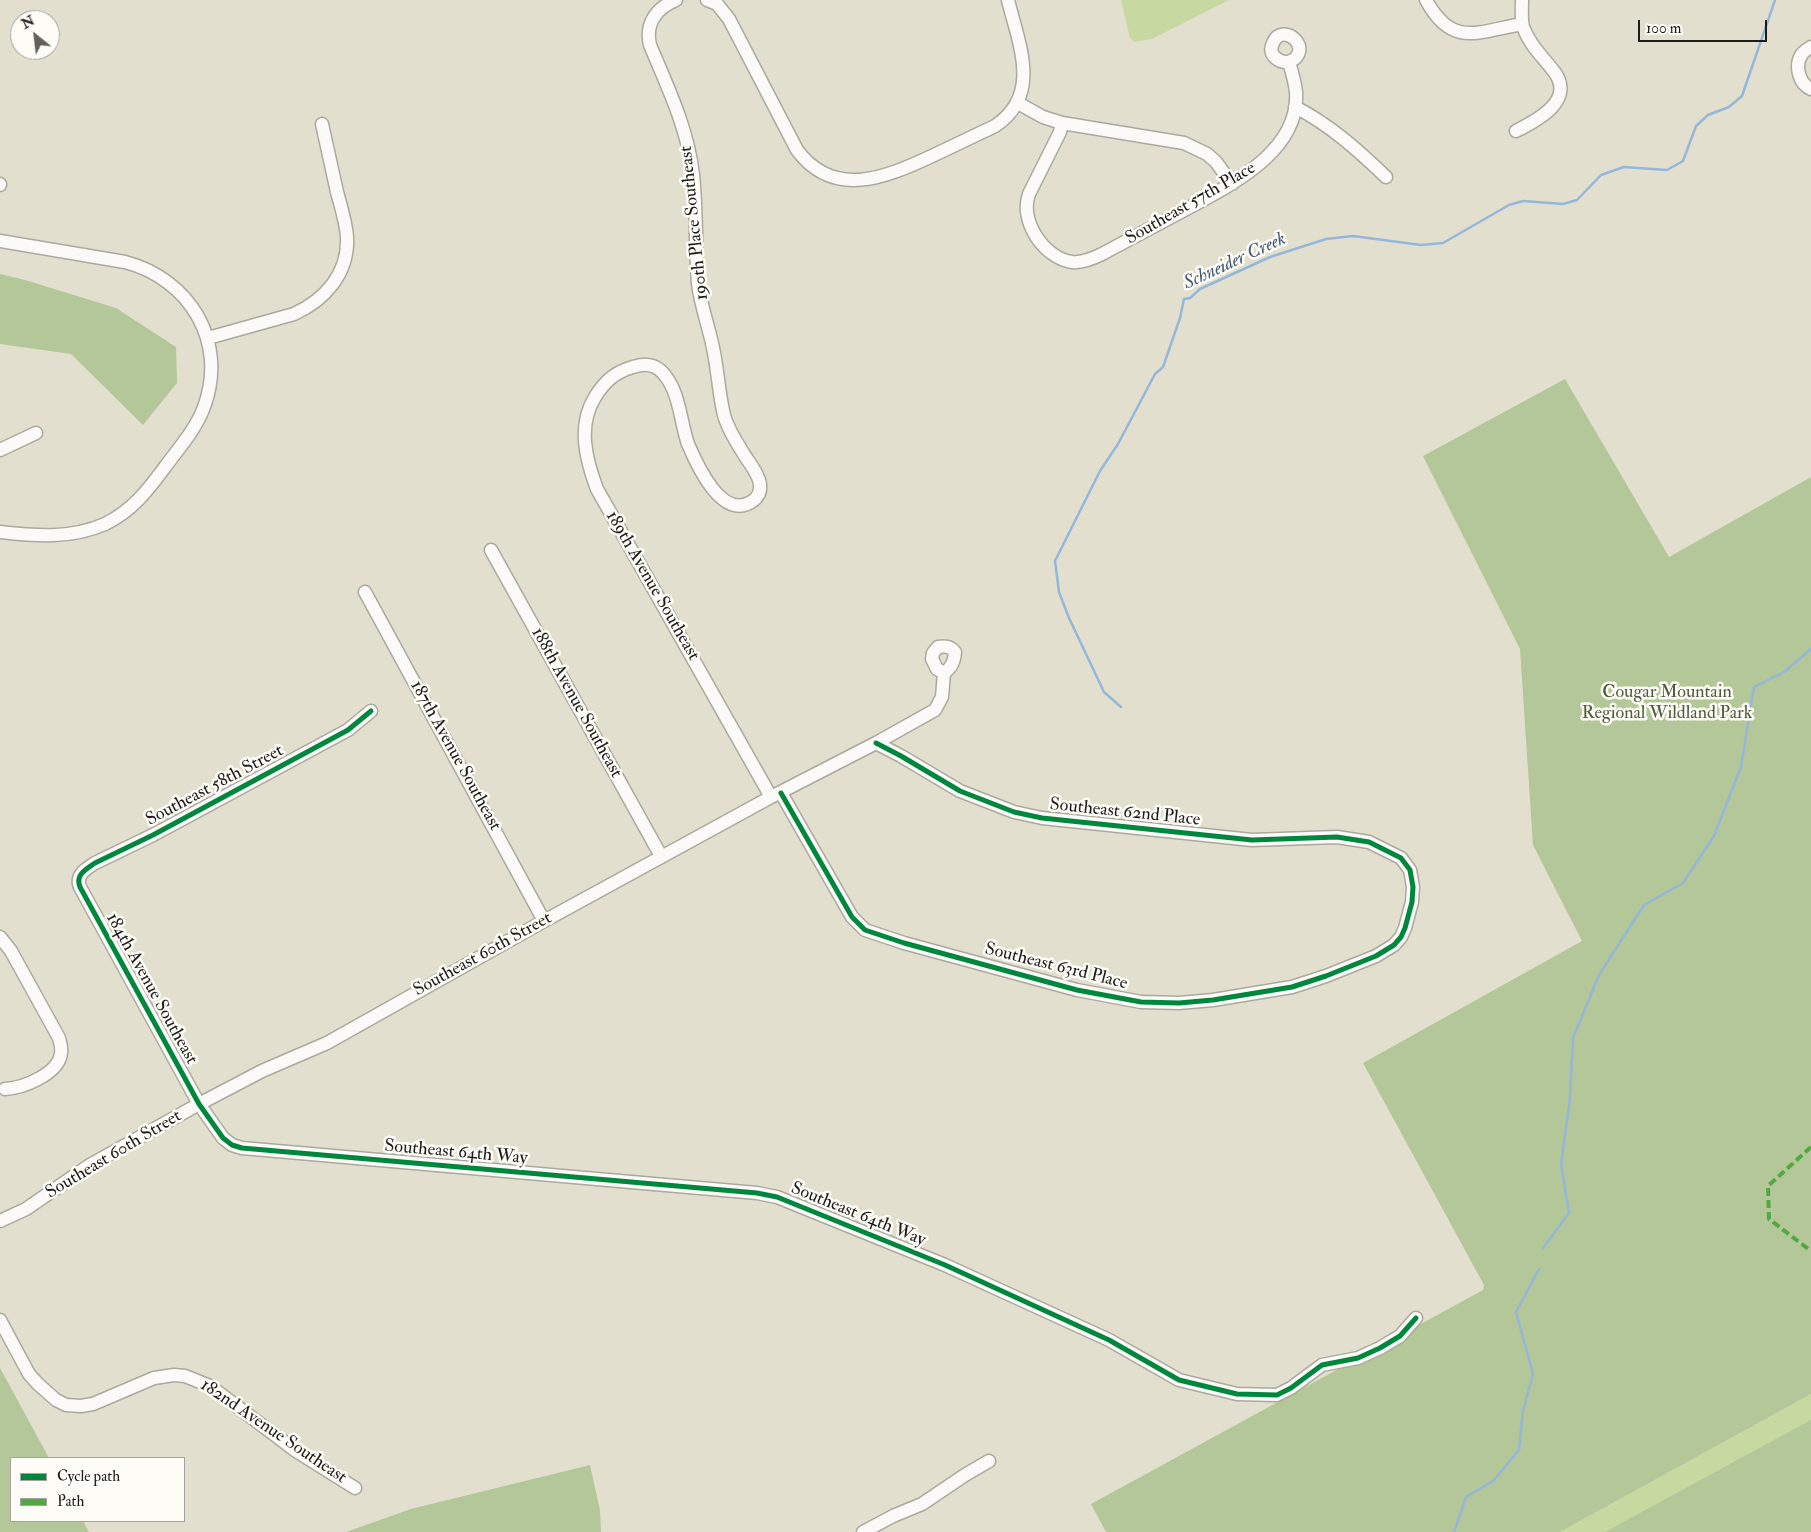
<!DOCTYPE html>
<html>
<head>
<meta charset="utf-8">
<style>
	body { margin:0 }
	#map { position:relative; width:1811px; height:1532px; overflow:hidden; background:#e3dfce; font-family:"IM FELL Double Pica",serif }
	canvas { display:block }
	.legend { position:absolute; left:10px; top:1457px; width:175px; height:65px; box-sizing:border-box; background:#fdfcf7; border:1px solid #a3a29f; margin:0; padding:6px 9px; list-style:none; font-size:15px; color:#1c1c1c }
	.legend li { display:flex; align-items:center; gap:10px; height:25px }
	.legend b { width:25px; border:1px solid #a3a29f }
	.north { position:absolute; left:10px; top:10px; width:50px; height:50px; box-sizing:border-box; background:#fdfcf7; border:1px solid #a3a29f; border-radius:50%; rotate:331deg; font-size:14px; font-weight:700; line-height:20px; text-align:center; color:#1c1c1c }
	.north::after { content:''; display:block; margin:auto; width:18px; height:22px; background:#62605a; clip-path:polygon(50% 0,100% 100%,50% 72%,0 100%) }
	.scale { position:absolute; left:1638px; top:20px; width:129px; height:22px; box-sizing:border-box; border:2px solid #1c1c1c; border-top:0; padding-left:6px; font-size:15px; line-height:18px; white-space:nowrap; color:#1c1c1c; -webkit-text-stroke:4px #fdfcf7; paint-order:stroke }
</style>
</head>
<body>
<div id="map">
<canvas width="1811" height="1532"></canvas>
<ul class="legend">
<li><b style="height:6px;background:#00873e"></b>Cycle path</li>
<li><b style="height:6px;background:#52a943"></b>Path</li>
</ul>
<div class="north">N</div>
<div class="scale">100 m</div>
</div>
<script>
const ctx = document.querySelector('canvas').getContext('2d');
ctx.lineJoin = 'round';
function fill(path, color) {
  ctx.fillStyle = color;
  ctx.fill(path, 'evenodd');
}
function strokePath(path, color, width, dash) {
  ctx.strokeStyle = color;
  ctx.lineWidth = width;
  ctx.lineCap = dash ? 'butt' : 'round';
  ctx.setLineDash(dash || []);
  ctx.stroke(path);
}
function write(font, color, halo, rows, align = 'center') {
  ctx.font = font + ' "IM FELL Double Pica",serif';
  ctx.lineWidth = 5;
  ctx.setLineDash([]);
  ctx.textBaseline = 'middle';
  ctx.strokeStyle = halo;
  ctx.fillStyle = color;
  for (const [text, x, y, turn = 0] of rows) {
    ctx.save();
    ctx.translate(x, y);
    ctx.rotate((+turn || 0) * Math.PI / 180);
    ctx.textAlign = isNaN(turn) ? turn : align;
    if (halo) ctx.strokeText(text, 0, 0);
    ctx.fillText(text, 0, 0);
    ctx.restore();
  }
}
fill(new Path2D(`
	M1121,0H1229L1152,39L1134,42L1130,38Z
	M1811,1394V1532H1560Z`), '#c7d8a0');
fill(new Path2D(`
	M0,274L25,280L116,308L176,347L177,383L143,425L71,354L0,344Z
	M1565,379L1669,557L1811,477V1394L1560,1532H1106L1091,1504L1483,1290L1484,1285L1363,1063L1582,941L1533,845L1520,649L1423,456Z
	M0,1368L49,1458H11V1521H83L89,1532H0Z
	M1811,1420V1532H1605Z
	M590,1465L600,1510L601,1532H346L411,1509Z`), '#b3c798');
strokePath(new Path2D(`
	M1121,707L1104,692L1069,618L1059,592L1055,561L1100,471L1118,444L1155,374L1163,367L1180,318L1184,299L1190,298L1200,289L1270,257L1326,239L1353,236L1421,245L1443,243L1509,205L1523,201L1563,204L1577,200L1601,175L1624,167L1667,170L1683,161L1696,126L1708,115L1729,107L1742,96L1775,0
	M1543,1248L1569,1213L1561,1164L1570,1098L1573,1038L1599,975L1644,905L1683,883L1714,836L1741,767L1754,687L1784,672L1811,649
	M1454,1532L1466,1497L1493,1481L1519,1450L1523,1411L1533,1374L1516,1312L1539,1269`), '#95b7da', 2.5);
const minor = new Path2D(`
	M676,0C656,8 645,24 650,45C668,88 688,129 693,175C697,211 695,248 698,284C701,307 710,330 714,353C718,373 719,395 724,415C728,430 737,443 745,456C753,468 769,487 754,500C723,524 697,465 688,444C680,421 680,392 663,373C655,364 644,363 633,367C615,372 605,381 595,397C577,426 586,460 597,489L771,797
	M707,0L717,4L729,19L797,150C834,200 887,177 932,156C953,146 974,136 995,126C1042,95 1019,45 1008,0
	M1426,0C1452,48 1477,32 1522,24
	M1811,47C1808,49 1804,51 1802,54C1794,65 1799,84 1811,89
	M1018,103L1043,117L1062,123L1184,143L1207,154L1216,162L1232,184
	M1295,107C1329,124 1359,151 1386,177
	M1062,123L1060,132L1029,194C1019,221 1044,258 1072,262C1082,263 1092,259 1102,254C1132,238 1162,222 1192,206C1234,183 1300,150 1296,92C1295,82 1292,72 1289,62C1278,63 1267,54 1273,43C1283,20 1316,50 1289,62
	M1516,131C1538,120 1578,99 1552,69C1541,55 1530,45 1523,27C1521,19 1522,9 1522,0
	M0,185V184
	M0,241L125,262C190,279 228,342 204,407C196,429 179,448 165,467C148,490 132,511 105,524C71,539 36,536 0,532
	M208,338L294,314C325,300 349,273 347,237C346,222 341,207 337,192C332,169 327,147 322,124
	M0,450L36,433
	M491,550L661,856
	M365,592L544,921
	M371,711L348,730L153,835L95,863C86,869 75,875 80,887L199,1104L223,1138L232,1145L242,1148L757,1193L777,1197L945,1265L1109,1340L1179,1380L1237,1394L1277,1395L1291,1388L1322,1365L1358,1358L1380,1348L1400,1336L1416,1318
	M781,793L852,917L865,930L904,943L1077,990L1141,1002L1179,1003L1213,1000L1292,987L1326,976L1376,956L1394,945L1401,937L1405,928L1412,902L1413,887L1410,870L1401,858L1369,842L1337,837L1252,840L1042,818L1014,812L960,791L901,756L876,743
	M0,937L11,951L59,1038C60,1042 62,1048 61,1053C59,1074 23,1088 5,1089
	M0,1221L26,1209L90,1165L199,1104L262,1071L327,1043L544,921L771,797L876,743L935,710L942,697L944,673C952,667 954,662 955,652C950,646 945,646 938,647L933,653L932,659L937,669L944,673
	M0,1320L29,1374L38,1384L56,1400L66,1405L81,1406L93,1404L154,1378L174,1375L185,1376L210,1386L296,1451L355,1488
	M863,1532L893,1516L922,1504L965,1475L989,1461`);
strokePath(minor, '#aba99e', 15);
strokePath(minor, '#fbfaf8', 12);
strokePath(new Path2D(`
	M1811,1147L1768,1186L1769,1219L1811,1251`), '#52a943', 4, [8, 4]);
strokePath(new Path2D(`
	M371,711L348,730L153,835L95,863C86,869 75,875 80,887L199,1104L223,1138L232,1145L242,1148L757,1193L777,1197L945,1265L1109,1340L1179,1380L1237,1394L1277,1395L1291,1388L1322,1365L1358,1358L1380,1348L1400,1336L1416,1318
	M781,793L852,917L865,930L904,943L1077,990L1141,1002L1179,1003L1213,1000L1292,987L1326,976L1376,956L1394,945L1401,937L1405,928L1412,902L1413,887L1410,870L1401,858L1369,842L1337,837L1252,840L1042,818L1014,812L960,791L901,756L876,743`), '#00873e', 5);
write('18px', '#1c1c1c', '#fdfcf7', [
	["Southeast 57th Place",1191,204,-30],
	["190th Place Southeast",695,223,-96],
	["189th Avenue Southeast",652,586,60],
	["188th Avenue Southeast",576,703,61],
	["187th Avenue Southeast",455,756,61],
	["Southeast 58th Street",215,786,-28],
	["Southeast 62nd Place",1125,813,6],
	["Southeast 60th Street",483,955,-29],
	["Southeast 63rd Place",1056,967,14],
	["184th Avenue Southeast",151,989,61],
	["Southeast 64th Way",456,1153,5],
	["Southeast 60th Street",114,1155,-31],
	["Southeast 64th Way",858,1215,22],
	["182nd Avenue Southeast",273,1432,34]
]);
write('18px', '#505c3d', '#fdfcf7', [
	["Cougar Mountain",1667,693],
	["Regional Wildland Park",1667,714]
]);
write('italic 19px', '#445a74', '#fdfcf7', [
	["Schneider Creek",1235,262,-25]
]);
</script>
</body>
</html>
